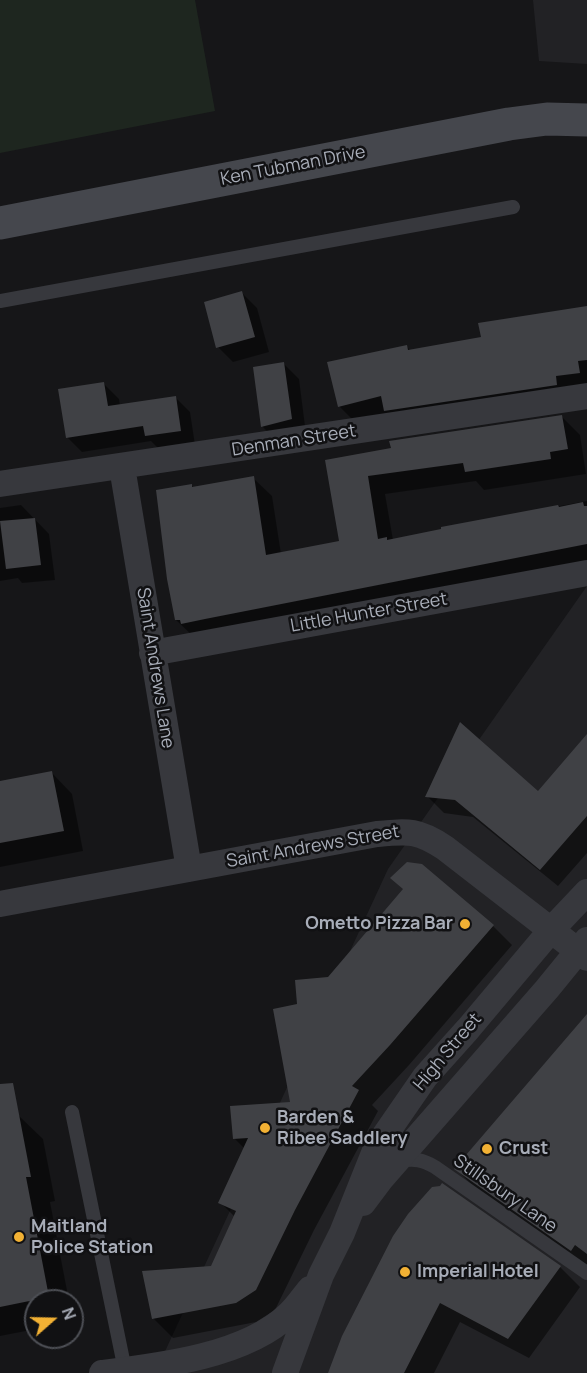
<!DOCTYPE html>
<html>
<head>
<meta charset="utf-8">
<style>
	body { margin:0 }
	#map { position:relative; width:587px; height:1373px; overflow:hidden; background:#161618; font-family:Manrope,sans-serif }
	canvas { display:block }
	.north { position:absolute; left:24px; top:1289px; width:60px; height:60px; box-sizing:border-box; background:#111113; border:2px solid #4d4f55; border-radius:50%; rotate:70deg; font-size:16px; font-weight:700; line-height:24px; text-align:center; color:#a8adb8 }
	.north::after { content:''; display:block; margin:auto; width:21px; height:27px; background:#f2b134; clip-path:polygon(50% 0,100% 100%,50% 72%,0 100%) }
</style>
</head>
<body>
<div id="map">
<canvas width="587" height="1373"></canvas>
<div class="north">N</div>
</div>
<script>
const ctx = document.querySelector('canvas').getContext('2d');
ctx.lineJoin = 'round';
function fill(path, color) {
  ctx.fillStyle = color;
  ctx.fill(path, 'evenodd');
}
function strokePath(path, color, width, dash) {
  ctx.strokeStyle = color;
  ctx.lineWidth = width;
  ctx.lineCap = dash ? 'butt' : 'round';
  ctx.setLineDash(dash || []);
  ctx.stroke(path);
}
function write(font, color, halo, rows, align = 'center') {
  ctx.font = font + ' Manrope,sans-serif';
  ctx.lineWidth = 5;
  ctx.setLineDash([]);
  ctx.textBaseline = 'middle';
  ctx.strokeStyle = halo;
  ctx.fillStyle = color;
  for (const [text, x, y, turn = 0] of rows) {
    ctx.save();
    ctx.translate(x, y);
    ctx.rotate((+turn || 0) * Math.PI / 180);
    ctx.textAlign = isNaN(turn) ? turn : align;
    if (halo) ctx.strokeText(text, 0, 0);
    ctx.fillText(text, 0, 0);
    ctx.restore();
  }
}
fill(new Path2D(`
	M533,0H587V64L539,61Z
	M587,586V1373H155L388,869Z`), '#222225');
fill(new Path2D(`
	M0,0H195L215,111L0,153Z`), '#1e261f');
fill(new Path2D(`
	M242,293L257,308L269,352L233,362L218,347Z
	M587,308V388L355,422L340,407L329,363L406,346L411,351L482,338Z
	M284,364L299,379L306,434L277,442L263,427L255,368Z
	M104,384L119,399L120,406L175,397L190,412L195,445L161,451L151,441L82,452L67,437Z
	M562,417L580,435L586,474L484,490L476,481L385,494L393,540L443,531L442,528L587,501V565L195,638L176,620L191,485L194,488L253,478L272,496L281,554L341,542L327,461Z
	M21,505L49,534L55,580L22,583L18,578L0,581V508Z
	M587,737V853L558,886L473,817L444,813L427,796L538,794Z
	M52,773L72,794L83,851L0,867V782Z
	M493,926L512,945L409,1065L372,1105L378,1111L314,1230L275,1310L256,1322L173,1338L153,1318L212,1268L235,1217L220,1202L245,1149L234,1138L291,1103L299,1005L329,978Z
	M587,1017V1267L477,1190L456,1169Z
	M18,1115L43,1139L55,1201L50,1202L69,1301H36V1329L0,1336V1118Z
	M560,1267L580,1287L529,1358L460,1322L434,1373H330L346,1329Z`), '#0007');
fill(new Path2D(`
	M242,291L255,337L216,348L204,302Z
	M587,306V360L578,361L580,373L556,376L557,385L384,411L381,396L338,407L327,362L407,345L408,350L481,337L478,323Z
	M284,362L292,419L261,427L253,367Z
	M104,382L108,406L176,396L181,431L145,436L143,426L66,438L58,389Z
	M562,415L568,449L550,452L551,459L465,472L463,463L368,476L378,539L387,537V540L441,529V527L558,505L559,507L583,502L584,506H587V544L205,619L181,624L180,620H175L167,579L156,490L192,484V487L254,476L266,555L339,541L325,460L391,448L389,441Z
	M35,518L41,565L6,569L0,521Z
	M460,722L538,791L587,734V816L540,870L455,800L425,797Z
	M52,771L64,831L0,843V781Z
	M407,862L422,864L494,925L390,1045L352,1086L359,1090L295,1210L256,1290L236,1303L152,1319L142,1271L211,1266L236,1211L218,1203L248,1138L233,1139L230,1106L290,1102L273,1009L297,1004L295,980L328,977L403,889L390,878Z
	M587,1014V1254L575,1245L571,1251L454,1169Z
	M13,1083L31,1177H26L49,1297L0,1307V1084Z
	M442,1183L561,1266L508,1339L440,1303L404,1373H328L342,1336L393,1236L408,1214L432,1187L440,1186Z`), '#404145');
strokePath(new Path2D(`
	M0,301L513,207
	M72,1112L125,1370
	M400,1161C414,1158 423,1160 435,1167L587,1273`), '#37383d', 14);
strokePath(new Path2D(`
	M122,467L189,869
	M0,484L587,396
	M152,653L587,573
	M0,904L377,834C409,831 418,830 445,848L587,958
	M363,1203L381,1179L547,989L587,940
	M102,1373C159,1366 246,1356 289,1314C297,1307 303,1297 310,1289
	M285,1373L321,1275L342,1233L376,1148L425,1077L468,1029L552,929L587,892`), '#37383d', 26);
strokePath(new Path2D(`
	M0,223L509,124L547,119L587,120`), '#45474d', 33);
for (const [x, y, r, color] of [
	[465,924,6,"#f2b134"],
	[265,1128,6,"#f2b134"],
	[487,1149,6,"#f2b134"],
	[19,1237,6,"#f2b134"],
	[405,1272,6,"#f2b134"]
]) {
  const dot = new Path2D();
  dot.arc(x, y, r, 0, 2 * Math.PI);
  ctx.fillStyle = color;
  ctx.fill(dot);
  strokePath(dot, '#111113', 2);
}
write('18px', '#a8adb8', '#111113', [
	["Ken Tubman Drive",293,166,-11],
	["Denman Street",294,441,-9],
	["Little Hunter Street",369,613,-10],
	["Saint Andrews Lane",155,668,81],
	["Saint Andrews Street",313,847,-10],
	["High Street",448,1052,-50],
	["Stillsbury Lane",505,1194,35]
]);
write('bold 18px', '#a8adb8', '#111113', [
	["Ometto Pizza Bar",453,924,"right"],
	["Barden &",277,1118],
	["Ribee Saddlery",277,1139],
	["Crust",499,1149],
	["Maitland",31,1227],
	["Police Station",31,1248],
	["Imperial Hotel",417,1272]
], 'left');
</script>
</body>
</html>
